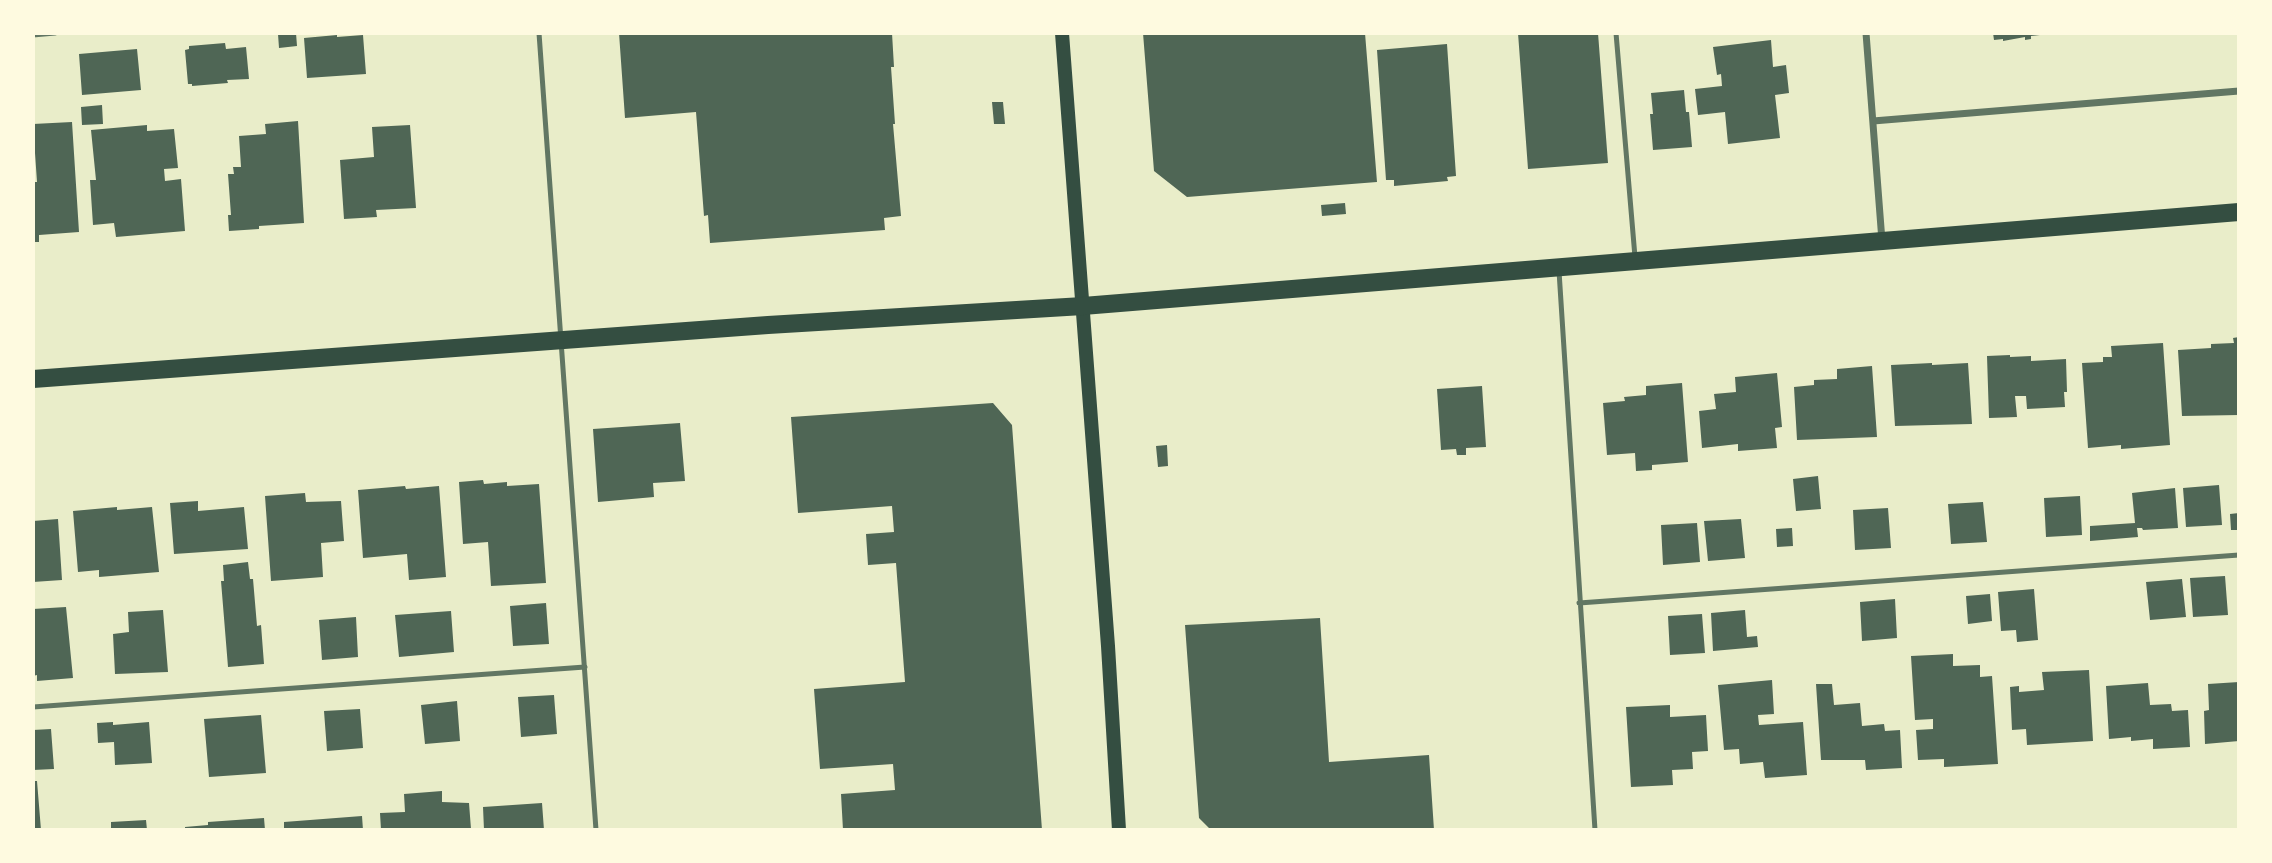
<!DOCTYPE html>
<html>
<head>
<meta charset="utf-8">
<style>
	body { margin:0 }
	#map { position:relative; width:2272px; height:863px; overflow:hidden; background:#e9edc9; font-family:Quicksand,sans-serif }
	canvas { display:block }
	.frame { position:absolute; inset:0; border:35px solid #fefae0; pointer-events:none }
</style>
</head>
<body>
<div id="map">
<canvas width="2272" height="863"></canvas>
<div class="frame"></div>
</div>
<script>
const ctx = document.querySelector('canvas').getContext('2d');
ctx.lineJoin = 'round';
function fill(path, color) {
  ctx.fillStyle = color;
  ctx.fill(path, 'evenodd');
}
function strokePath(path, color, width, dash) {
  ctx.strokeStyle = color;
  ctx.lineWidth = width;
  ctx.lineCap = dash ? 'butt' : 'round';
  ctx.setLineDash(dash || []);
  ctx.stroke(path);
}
fill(new Path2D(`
	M296,33L297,46L279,48L278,34Z
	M619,33H892L894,67H891L895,124H893L901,216L884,218L885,230L710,243L708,215L704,216L696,112L625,118Z
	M1143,33H1365L1377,182L1187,197L1154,171Z
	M1518,33H1598L1608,163L1528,169Z
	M1993,33H2040V35L2031,36V39L2025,40V37L2003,41V39L1994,40Z
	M337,35V37L363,35L366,74L307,78L304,38Z
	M1771,40L1773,67L1786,65L1789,93L1775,95L1780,138L1728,144L1725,112L1698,115L1695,89L1722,86L1721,74L1717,75L1713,47Z
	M225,43L226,49L246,47L249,79L227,80L228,83L192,86V84H188L185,50L189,49V46Z
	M1447,44L1456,176L1447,177L1448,181L1394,186V180H1386L1377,50Z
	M137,49L141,90L82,95L79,54Z
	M1684,90L1686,112H1689L1692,147L1653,150L1650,114H1653L1651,93Z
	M992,102H1003L1005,124H994Z
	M102,105L103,124L82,125L81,107Z
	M298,121L304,223L259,226V229L229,231L228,215H231L228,174H234L233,167H241L239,136L266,134L265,124Z
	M72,122L79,232L39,235V242H33V182H37L33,124Z
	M147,125V131L174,129L178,168L164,169L165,181L181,179L185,231L116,237L114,223L93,225L90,180H96L91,130Z
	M410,125L416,208L376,210L377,217L344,219L340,160L374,157L372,127Z
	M1345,203L1346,214L1322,216L1321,205Z
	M2239,337V415L2182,416L2178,350L2211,348V344L2234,343L2233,338Z
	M2163,343L2170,445L2121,449V445L2088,448L2082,363L2103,362V357H2112L2111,346Z
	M2010,355V357L2031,356V361L2066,359L2067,392H2064L2065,407L2027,409L2026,396H2015L2017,417L1989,418L1987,356Z
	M1932,363V365L1968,363L1972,424L1895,426L1891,365Z
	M1872,366L1877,437L1797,440L1794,387L1814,385V380L1837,379V369Z
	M1777,373L1782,427L1775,428L1777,448L1738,451V444L1702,448L1699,411L1716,409L1714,394L1736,392L1735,377Z
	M1682,383L1688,462L1652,465V470L1636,471L1635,453L1607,455L1603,403L1625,401L1624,397L1646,395V386Z
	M1482,386L1486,447L1466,448V455H1457L1456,449L1441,450L1437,389Z
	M993,403L1012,425L1042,830H843L841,794L895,790L893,764L820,769L814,689L905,682L896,563L868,565L866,534L894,532L892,506L798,513L791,417Z
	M680,423L685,481L653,483L654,497L598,502L593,429Z
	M1167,445L1168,466L1158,467L1156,446Z
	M1818,476L1821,509L1796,511L1793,479Z
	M483,480L484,484L507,482V486L539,484L546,583L491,586L488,542L463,544L459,482Z
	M2219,485L2222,525L2186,527L2183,488Z
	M405,486L406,489L439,486L446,577L409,580L407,554L363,558L358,490Z
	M2175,488L2178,528L2143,530L2142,528H2137L2138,537L2090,541V526L2135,523L2132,493Z
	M305,493L306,502L341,501L344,541L321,543L323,577L271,581L265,496Z
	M2080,496L2082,535L2046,537L2044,498Z
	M198,501V511L244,507L248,549L174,554L170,503Z
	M1983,502L1987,542L1951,544L1948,504Z
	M117,507V510L152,507L159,572L99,577V570L78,572L73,511Z
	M1888,508L1891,548L1855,550L1853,510Z
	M2239,513V530H2231L2230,514Z
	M58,519L62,580L33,582V521Z
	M1741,519L1745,558L1708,561L1704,521Z
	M1697,523L1700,562L1663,565L1661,525Z
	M1792,528L1793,546L1777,547L1776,529Z
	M248,562L250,579H253L257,626L261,625L264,664L228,667L221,581H224L223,565Z
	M2225,576L2228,615L2193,617L2190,578Z
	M2182,579L2186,617L2150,620L2146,582Z
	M2034,589L2038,640L2017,642L2016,630L2001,631L1998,592Z
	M1990,594L1992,621L1968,624L1966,596Z
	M1895,599L1897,638L1862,641L1860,602Z
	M546,603L549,644L513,646L510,606Z
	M66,607L73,678L37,681V675L33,676V633H35L33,609Z
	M163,610L168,672L115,674L113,634L129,632L128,612Z
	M1745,610L1747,637L1757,636L1758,647L1713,651L1711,613Z
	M451,611L454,652L399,657L395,615Z
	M1702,614L1705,653L1670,655L1668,616Z
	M356,617L358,657L322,660L319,620Z
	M1320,618L1329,762L1429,755L1434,830H1211L1199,818L1185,625Z
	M1953,654V666L1980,665V677L1992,676L1998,764L1944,767V759L1918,760L1916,730L1933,729V719L1915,720L1911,656Z
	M2089,670L2093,741L2027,745L2026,729L2012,730L2010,687L2019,686V692L2044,690L2042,672Z
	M1772,680L1774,714L1758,715L1759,725L1803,722L1807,775L1765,778L1763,762L1740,764L1739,749L1724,750L1718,685Z
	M2239,682V741L2205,744L2204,711L2209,710L2208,684Z
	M2148,683L2150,705L2171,704L2172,711L2188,710L2190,747L2153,749V739L2131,741V737L2109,739L2106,686Z
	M1816,684H1832L1834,705L1860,703L1862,726L1884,724L1885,731L1900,730L1902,768L1866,770L1865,760H1821Z
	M554,695L557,734L521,737L518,697Z
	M457,701L460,741L425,744L421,705Z
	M1670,705V717L1706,715L1708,751L1692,752L1693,769L1672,770L1673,785L1631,787L1626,707Z
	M360,709L363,748L327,751L324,711Z
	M261,715L266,773L209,777L204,719Z
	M113,722V725L149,722L152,763L115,765L114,742L98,743L97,723Z
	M51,729L54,769L33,770V730Z
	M33,781H37L41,830H33Z
	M442,791V802L469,803L471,829L381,830L380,813L405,812L404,794Z
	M542,803L544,830H484L483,807Z
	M362,816L363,830H284V822Z
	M264,818L265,830H185V827L208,825V822Z
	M146,820L147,830H111V822Z`), '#4f6655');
strokePath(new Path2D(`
	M539,33L596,830
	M1616,33L1635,257
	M33,35L55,33
	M1559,271L1595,830
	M1579,603L2239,555
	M33,707L585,667`), '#617663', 5);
strokePath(new Path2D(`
	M1866,33L1882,241
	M1873,121L2239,91`), '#617663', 7);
strokePath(new Path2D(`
	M1062,33L1108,646L1119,830`), '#344e41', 14);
strokePath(new Path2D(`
	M33,379L768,325L1083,306L2239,212`), '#344e41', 18);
</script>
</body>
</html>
